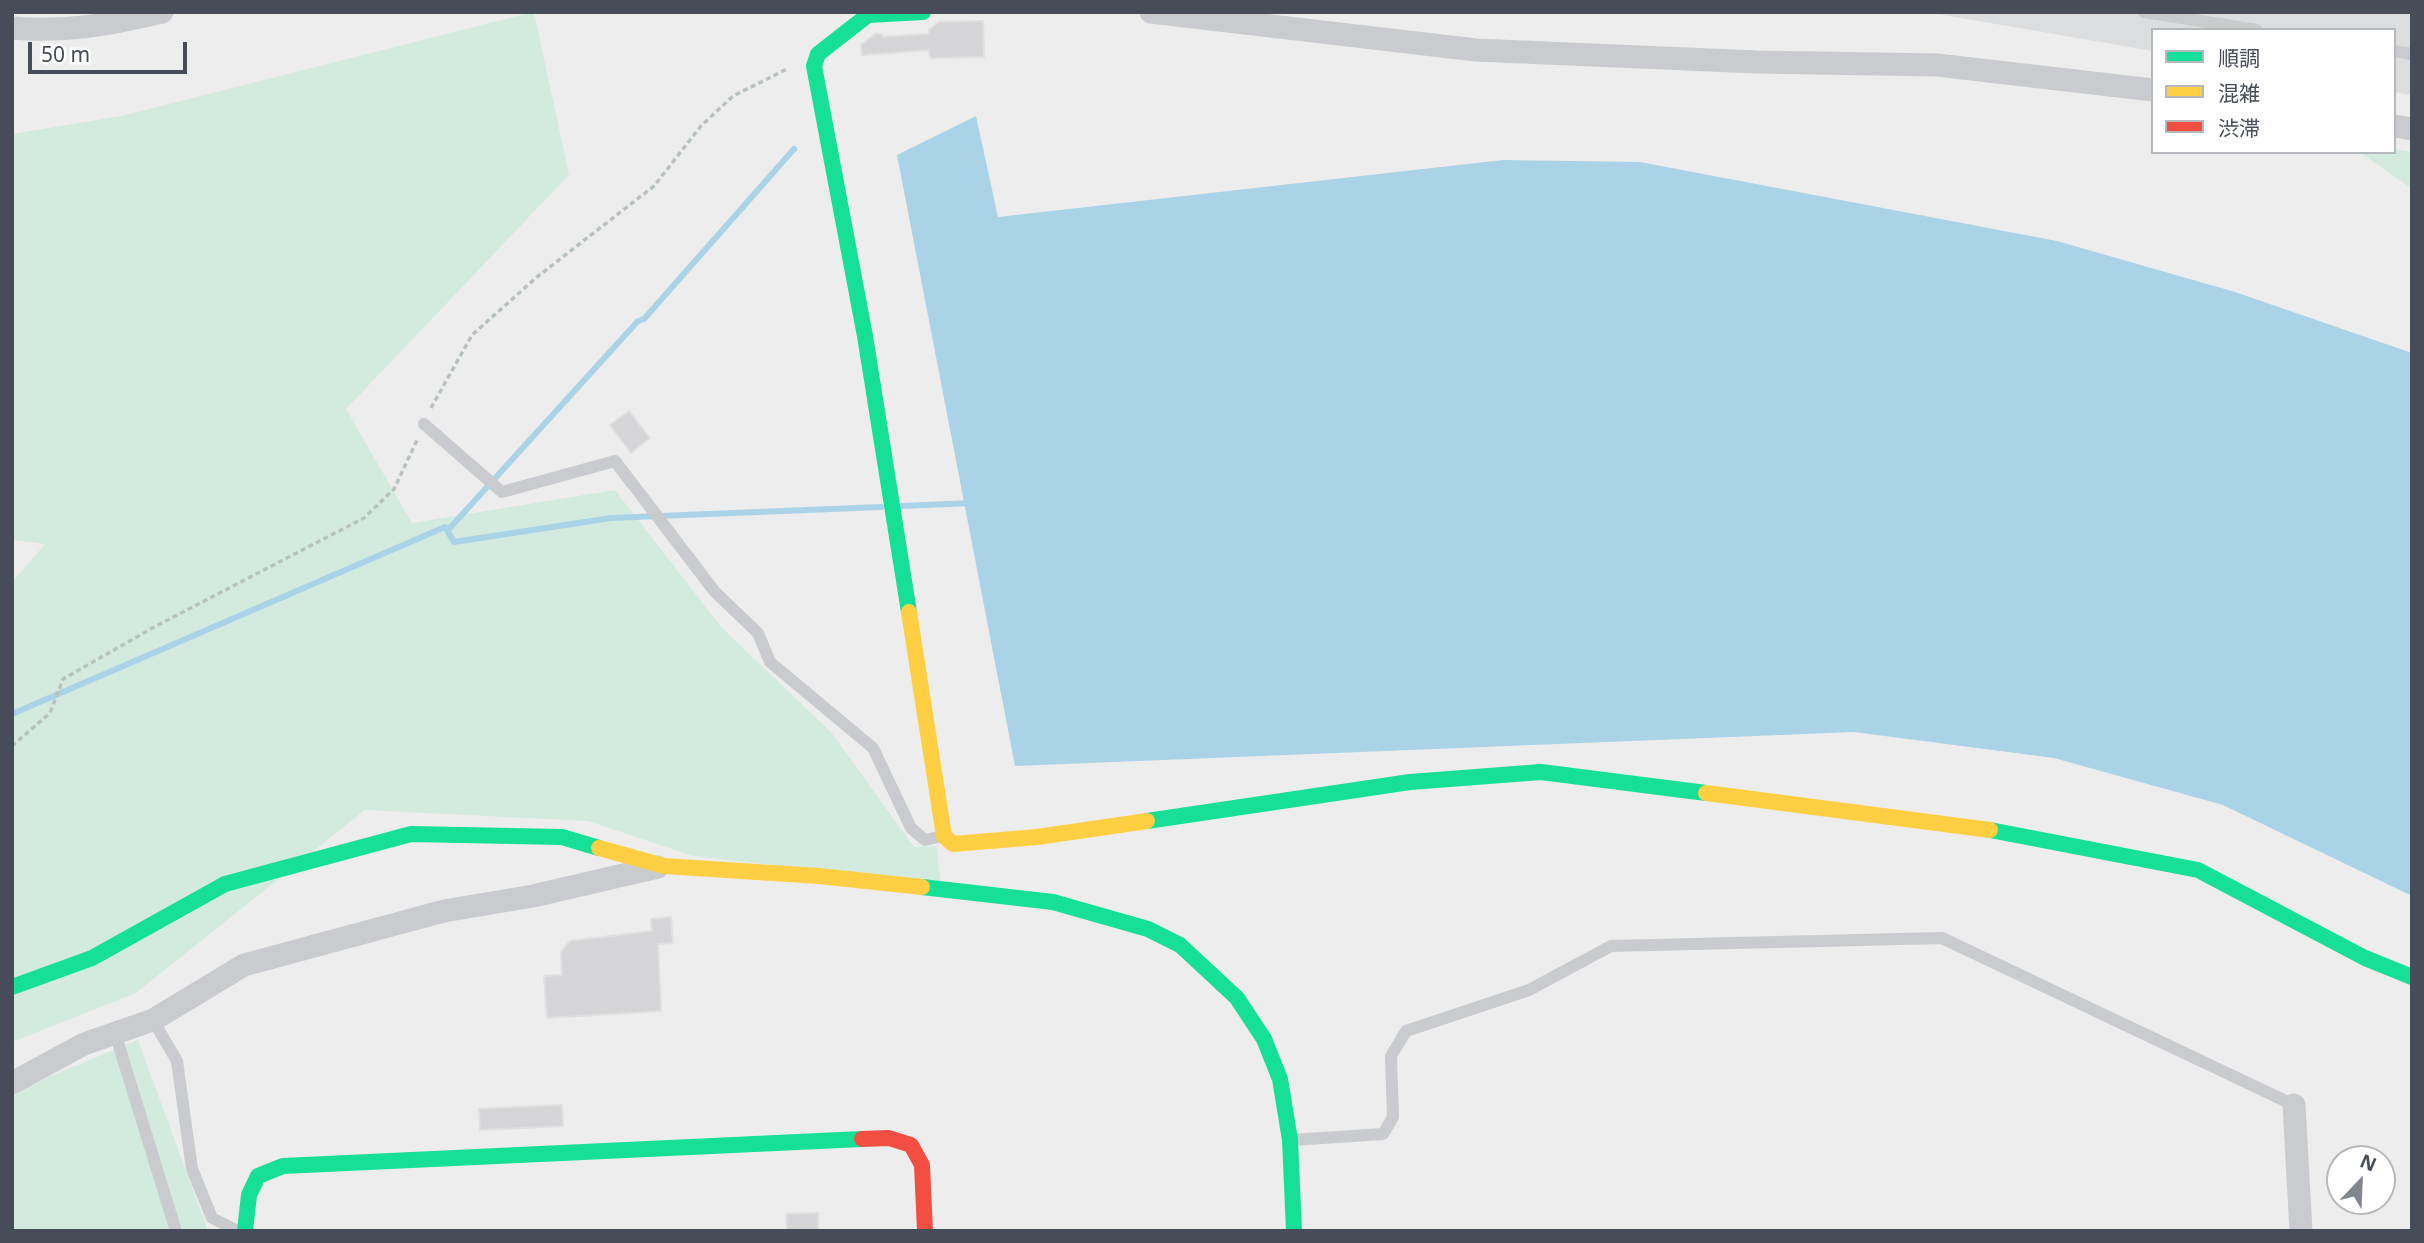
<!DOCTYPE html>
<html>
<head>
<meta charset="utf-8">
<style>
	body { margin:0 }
	#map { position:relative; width:2424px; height:1243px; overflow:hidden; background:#eeeded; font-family:"Noto Sans","Noto Sans JP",sans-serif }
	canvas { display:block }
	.frame { position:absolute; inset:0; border:14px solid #464d58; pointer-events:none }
	.legend { position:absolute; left:2151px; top:28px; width:245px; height:126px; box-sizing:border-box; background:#fff; border:2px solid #b5b8bc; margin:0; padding:9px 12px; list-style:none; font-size:21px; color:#464d58 }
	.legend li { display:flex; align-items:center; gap:14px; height:35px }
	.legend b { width:35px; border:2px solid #b5b8bc }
	.north { position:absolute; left:2326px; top:1145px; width:70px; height:70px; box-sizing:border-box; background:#fff; border:2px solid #b5b8bc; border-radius:50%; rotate:23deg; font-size:19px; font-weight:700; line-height:28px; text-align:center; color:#464d58 }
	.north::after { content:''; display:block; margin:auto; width:24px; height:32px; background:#81858c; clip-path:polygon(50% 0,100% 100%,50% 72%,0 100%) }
	.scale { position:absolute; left:28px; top:42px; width:159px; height:32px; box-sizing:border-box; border:4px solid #464d58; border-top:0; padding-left:9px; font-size:21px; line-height:24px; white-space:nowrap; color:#464d58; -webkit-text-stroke:5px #fff; paint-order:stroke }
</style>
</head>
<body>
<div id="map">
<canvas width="2424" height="1243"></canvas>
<div class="frame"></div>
<ul class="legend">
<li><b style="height:9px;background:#16e098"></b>順調</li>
<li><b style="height:9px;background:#ffcf43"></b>混雑</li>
<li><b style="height:9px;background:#f24e42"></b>渋滞</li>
</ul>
<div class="north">N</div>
<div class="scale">50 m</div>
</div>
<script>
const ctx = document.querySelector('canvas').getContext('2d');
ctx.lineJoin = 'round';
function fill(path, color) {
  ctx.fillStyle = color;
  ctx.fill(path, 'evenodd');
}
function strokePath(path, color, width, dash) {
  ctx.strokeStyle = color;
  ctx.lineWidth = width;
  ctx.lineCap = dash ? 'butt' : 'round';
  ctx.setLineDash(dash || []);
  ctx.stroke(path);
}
fill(new Path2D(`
	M1926,12H2412V95L2394,92V30H2153V51Z`), '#dbdddf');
fill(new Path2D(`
	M534,12L569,175L346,409L412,523L615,490L722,628L831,732L914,847L936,846L941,884L693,856L588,821L365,810L136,993L12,1042V582L45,544L12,540V134L121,116Z
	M2394,149L2412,152V189L2360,152H2394Z
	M138,1040L208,1231H12V1092Z`), '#d3ebdf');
fill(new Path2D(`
	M976,116L998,217L1503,160L1640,162L2057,241L2235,292L2412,353V896L2223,805L2054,758L1854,732L1015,766L897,155Z`), '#aad3e7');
strokePath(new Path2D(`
	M902,506L972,503
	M445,527L454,542L611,518L881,507
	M12,714L445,527L448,530L638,321L644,319L794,149`), '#aad3e7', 6);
const building = new Path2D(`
	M983,21L984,57L930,58L929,50L862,55L861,45L875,34H882V37L929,34V30L939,22Z
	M629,411L650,438L631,453L610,425Z
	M671,917L673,943L658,944L661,1011L547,1018L544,976L562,975L561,952L570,941L652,931L651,919Z
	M562,1105L563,1126L480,1130L479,1109Z
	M818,1213V1231H787L786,1214Z`);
fill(building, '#d5d5d7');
strokePath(building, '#dfdfe0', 2);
strokePath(new Path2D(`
	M431,408L472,335L537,277L654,186L701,126L733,96L787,69
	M12,746L50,713L63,679L156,626L364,518L394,489L418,438`), '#b7c2bf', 3.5, [5, 3.5]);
strokePath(new Path2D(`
	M2144,12L2257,30
	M2394,51L2412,54
	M424,424L502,492L615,461L715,592L758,633L770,662L873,748L911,828L925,840L942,836
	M153,1020L177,1061L192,1169L212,1218L238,1231
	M115,1033L176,1231
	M1292,1140L1383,1134L1393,1117L1391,1056L1406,1031L1529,990L1611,946L1942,938L2294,1105`), '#c9cbce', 12);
strokePath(new Path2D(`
	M1151,12L1476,50L1757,62L1937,65L2153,90
	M12,28C67,33 110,24 162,12
	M2394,126L2412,129
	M12,1083L84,1044L153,1020L244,965L444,911L533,896L658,867
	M2294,1105L2301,1231`), '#c9cbce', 23);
strokePath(new Path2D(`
	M909,612L865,336L814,66L818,54L868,15L923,12
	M1147,821L1410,782L1541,772L1706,793
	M1990,830L2198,870L2365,958L2412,977
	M922,887L1053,902L1148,929L1180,945L1237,998L1264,1039L1280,1079L1290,1140L1294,1231
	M12,987L92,958L225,884L411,834L562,837L599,848
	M245,1231L249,1195L258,1176L283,1166L862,1139`), '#16e098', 16);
strokePath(new Path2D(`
	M909,612L944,836L953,844L1037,837L1147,821
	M1706,793L1990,830
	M599,848L664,866L819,876L922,887`), '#ffcf43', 16);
strokePath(new Path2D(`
	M862,1139L889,1138L911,1145L922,1165L925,1231`), '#f24e42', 16);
</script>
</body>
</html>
